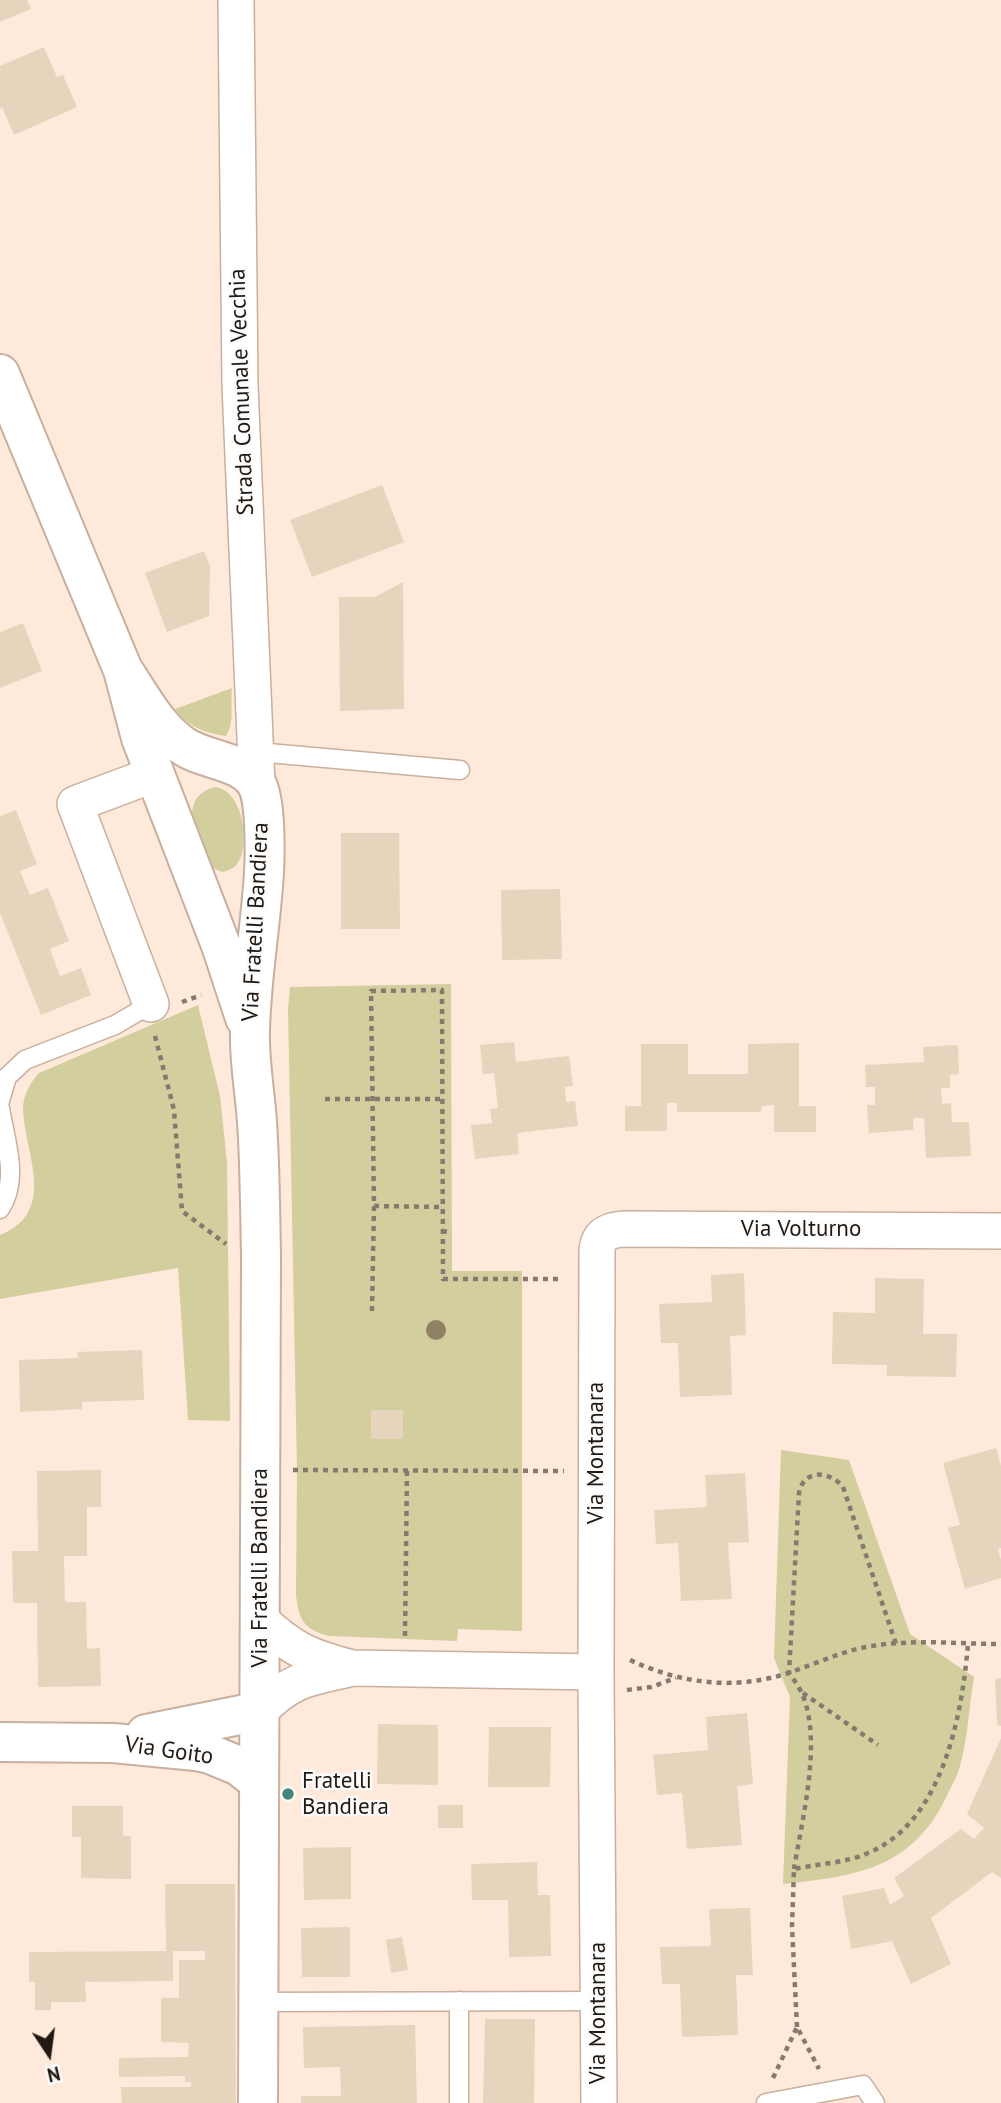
<!DOCTYPE html>
<html>
<head>
<meta charset="utf-8">
<style>
	body { margin:0 }
	#map { position:relative; width:1001px; height:2103px; overflow:hidden; background:#ffe9db; font-family:"PT Sans",sans-serif }
	canvas { display:block }
	.north { position:absolute; left:14px; top:2019px; width:70px; height:70px; -webkit-text-stroke:5px #fbfbfb; paint-order:stroke; rotate:167deg; font-size:19px; font-weight:700; line-height:28px; text-align:center; color:#221912 }
	.north::after { content:''; display:block; margin:auto; width:24px; height:32px; background:#221912; clip-path:polygon(50% 0,100% 100%,50% 72%,0 100%) }
</style>
</head>
<body>
<div id="map">
<canvas width="1001" height="2103"></canvas>
<div class="north">N</div>
</div>
<script>
const ctx = document.querySelector('canvas').getContext('2d');
ctx.lineJoin = 'round';
function fill(path, color) {
  ctx.fillStyle = color;
  ctx.fill(path, 'evenodd');
}
function strokePath(path, color, width, dash) {
  ctx.strokeStyle = color;
  ctx.lineWidth = width;
  ctx.lineCap = dash ? 'butt' : 'round';
  ctx.setLineDash(dash || []);
  ctx.stroke(path);
}
function write(font, color, halo, rows, align = 'center') {
  ctx.font = font + ' "PT Sans",sans-serif';
  ctx.lineWidth = 5;
  ctx.setLineDash([]);
  ctx.textBaseline = 'middle';
  ctx.strokeStyle = halo;
  ctx.fillStyle = color;
  for (const [text, x, y, turn = 0] of rows) {
    ctx.save();
    ctx.translate(x, y);
    ctx.rotate((+turn || 0) * Math.PI / 180);
    ctx.textAlign = isNaN(turn) ? turn : align;
    if (halo) ctx.strokeText(text, 0, 0);
    ctx.fillText(text, 0, 0);
    ctx.restore();
  }
}
fill(new Path2D(`
	M232,688C230,704 235,722 226,736C205,733 188,727 175,709Z
	M215,787C244,790 251,847 237,864C233,869 228,871 222,872L210,867C200,841 173,799 215,787Z
	M451,984L452,1271H522V1631L458,1629L457,1641L329,1636C303,1629 299,1620 296,1595L297,1470L288,1009L290,987Z
	M198,1005L220,1096L227,1163L230,1421L188,1420L178,1268L0,1299V1235C60,1211 23,1151 23,1107C24,1094 30,1083 39,1073Z
	M781,1450L849,1460L910,1634L974,1677C969,1706 968,1738 960,1766C958,1775 953,1783 949,1791C915,1868 859,1876 783,1884L790,1697L774,1658Z`), '#d2ce9e');
fill(new Path2D(`
	M0,0H27L31,9L0,22Z
	M44,47L57,77L63,75L77,107L14,135L2,107L0,109V66Z
	M382,485L404,542L312,577L290,520Z
	M204,551L210,566L209,616L167,632L145,573Z
	M403,582L404,709L340,711L339,597H375Z
	M23,623L42,671L0,688V632Z
	M16,810L37,864L20,871L30,895L48,888L69,941L50,949L60,976L81,968L91,995L41,1015L0,913V816Z
	M341,833H399L400,929H341Z
	M560,889L562,959L502,960L501,890Z
	M514,1042L516,1062L569,1056L573,1086L565,1087L566,1102L575,1101L578,1126L517,1133L519,1154L475,1159L471,1125L492,1123L490,1109L498,1108L494,1073L483,1074L480,1045Z
	M799,1043V1106H816V1132H774V1105L762,1106L761,1112H677V1103H667V1131H625V1106H641V1044H688V1074H748V1044Z
	M958,1045L959,1074L950,1075V1088H941L942,1104L951,1103L952,1122H969L971,1156L926,1158L924,1118H913V1130L869,1133L867,1105H875V1087H866L865,1065L924,1062L923,1047Z
	M744,1273L746,1335L730,1336L732,1395L680,1397L678,1343H661L659,1304L712,1302L711,1275Z
	M875,1278L924,1279L923,1334H957L956,1377L887,1376V1365L832,1364L833,1312L875,1313Z
	M142,1350L144,1400L82,1402V1409L20,1412L19,1360L78,1358L77,1352Z
	M371,1410H403V1439H371Z
	M996,1448L1001,1466V1548L998,1549L1001,1560V1578L965,1589L948,1528L960,1525L943,1463Z
	M101,1470V1507H87V1556H64L65,1602H86L87,1649L100,1648L101,1686L38,1687L37,1603H13L12,1551H38L37,1471Z
	M745,1473L749,1542L728,1543L732,1599L681,1601L678,1543L656,1544L654,1510L707,1507L705,1475Z
	M1001,1678V1726L997,1725L995,1679Z
	M747,1713L753,1784L737,1786L742,1845L687,1849L682,1793L657,1795L653,1755L708,1750L706,1717Z
	M378,1724L438,1725V1785L377,1784Z
	M489,1727H551L550,1787H488Z
	M1001,1738V1878L992,1872L931,1918L951,1964L911,1984L892,1941L851,1949L842,1896L884,1888L890,1905L904,1896L894,1878L961,1829L974,1839L984,1828L967,1814Z
	M438,1805H463V1828H438Z
	M72,1806H123V1836H131V1879L81,1878V1837H72Z
	M351,1847V1899L304,1900L303,1848Z
	M537,1862L538,1895H550L551,1956L509,1957L508,1900H472L471,1864Z
	M165,1884H235L236,2103H122L121,2087H191V2082H185V2076L119,2077V2058L188,2057L189,2043L161,2042V1998H179V1960H205V1951H173V1981L85,1982L86,2002H51V2010H35V1982H29V1952L166,1951Z
	M750,1908L753,1975H736L738,2035L682,2037L680,1984H662L660,1947L711,1946L709,1909Z
	M350,1927V1977H302L301,1928Z
	M402,1937L408,1970L391,1973L386,1940Z
	M485,2019H535L534,2103H483Z
	M415,2025L417,2103H301V2096H341L340,2067L304,2068L303,2027Z`), '#e6d5bc');
const lane = new Path2D(`
	M257,752L460,770
	M0,1101L7,1077L25,1060L115,1025L151,1004
	M0,1108C5,1140 20,1179 0,1209
	M459,2001V2103
	M257,2002L598,2001
	M766,2103L863,2085L875,2103`);
const street = new Path2D(`
	M236,0L240,385L257,785
	M151,1004L75,804L155,774
	M260,1619C292,1650 310,1657 352,1668L596,1672
	M260,1711C290,1680 307,1678 349,1669
	M599,2103L596,1672L597,1250C599,1234 608,1230 624,1229L1001,1231`);
const secondary = new Path2D(`
	M0,374L123,670L141,738L222,948L245,1018
	M123,670C140,695 156,727 182,745C204,761 241,759 256,783C266,798 265,853 264,872C261,925 251,978 250,1031C249,1061 255,1092 257,1122C260,1166 260,1210 261,1255L258,2103
	M146,1734L260,1711
	M0,1742L113,1743L196,1751L210,1754L239,1766L259,1782`);
strokePath(lane, '#c9af9e', 21);
strokePath(street, '#c9af9e', 38);
strokePath(secondary, '#c9af9e', 42);
strokePath(new Path2D(`
	M182,1002L201,995
	M155,1036L174,1110L182,1211L226,1244
	M325,1099H442
	M374,1206L442,1207
	M442,1231L452,1232
	M372,1311L374,1206L371,991L442,990L443,1279H563
	M293,1470L564,1471
	M405,1636L407,1470
	M630,1660C682,1684 736,1691 791,1672C818,1663 844,1650 872,1646C914,1639 959,1644 1001,1644
	M627,1690L651,1687L676,1678
	M803,1693L878,1745
	M794,1869C802,1819 822,1744 803,1696C800,1688 794,1680 789,1673L799,1493C804,1468 830,1471 843,1487L896,1644
	M797,2027L792,1927L794,1869C817,1864 846,1863 868,1853C943,1822 962,1715 968,1644
	M773,2078L797,2027L819,2069`), '#88796f', 4.5, [5, 5]);
strokePath(lane, '#fff', 18);
strokePath(street, '#fff', 35);
strokePath(secondary, '#fff', 38);
ctx.fillStyle = '#8f8264';
for (const [x, y] of [
	[436,1330]
]) {
  ctx.beginPath();
  ctx.arc(x, y, 10, 0, 2 * Math.PI);
  ctx.fill();
}
for (const [x, y, r, color] of [
	[288,1794,7,"#438576"]
]) {
  const dot = new Path2D();
  dot.arc(x, y, r, 0, 2 * Math.PI);
  ctx.fillStyle = color;
  ctx.fill(dot);
  strokePath(dot, '#fbfbfb', 2.5);
}
write('23px', '#221912', '#fbfbfb', [
	["Strada Comunale Vecchia",242,392,-92],
	["Via Fratelli Bandiera",256,922,-87],
	["Via Volturno",801,1229],
	["Via Montanara",596,1453,-90],
	["Via Fratelli Bandiera",260,1568,-90],
	["Via Goito",169,1751,8],
	["Via Montanara",598,2013,-90]
]);
write('23px', '#221912', '#fbfbfb', [
	["Fratelli",302,1781],
	["Bandiera",302,1807]
], 'left');
</script>
</body>
</html>
